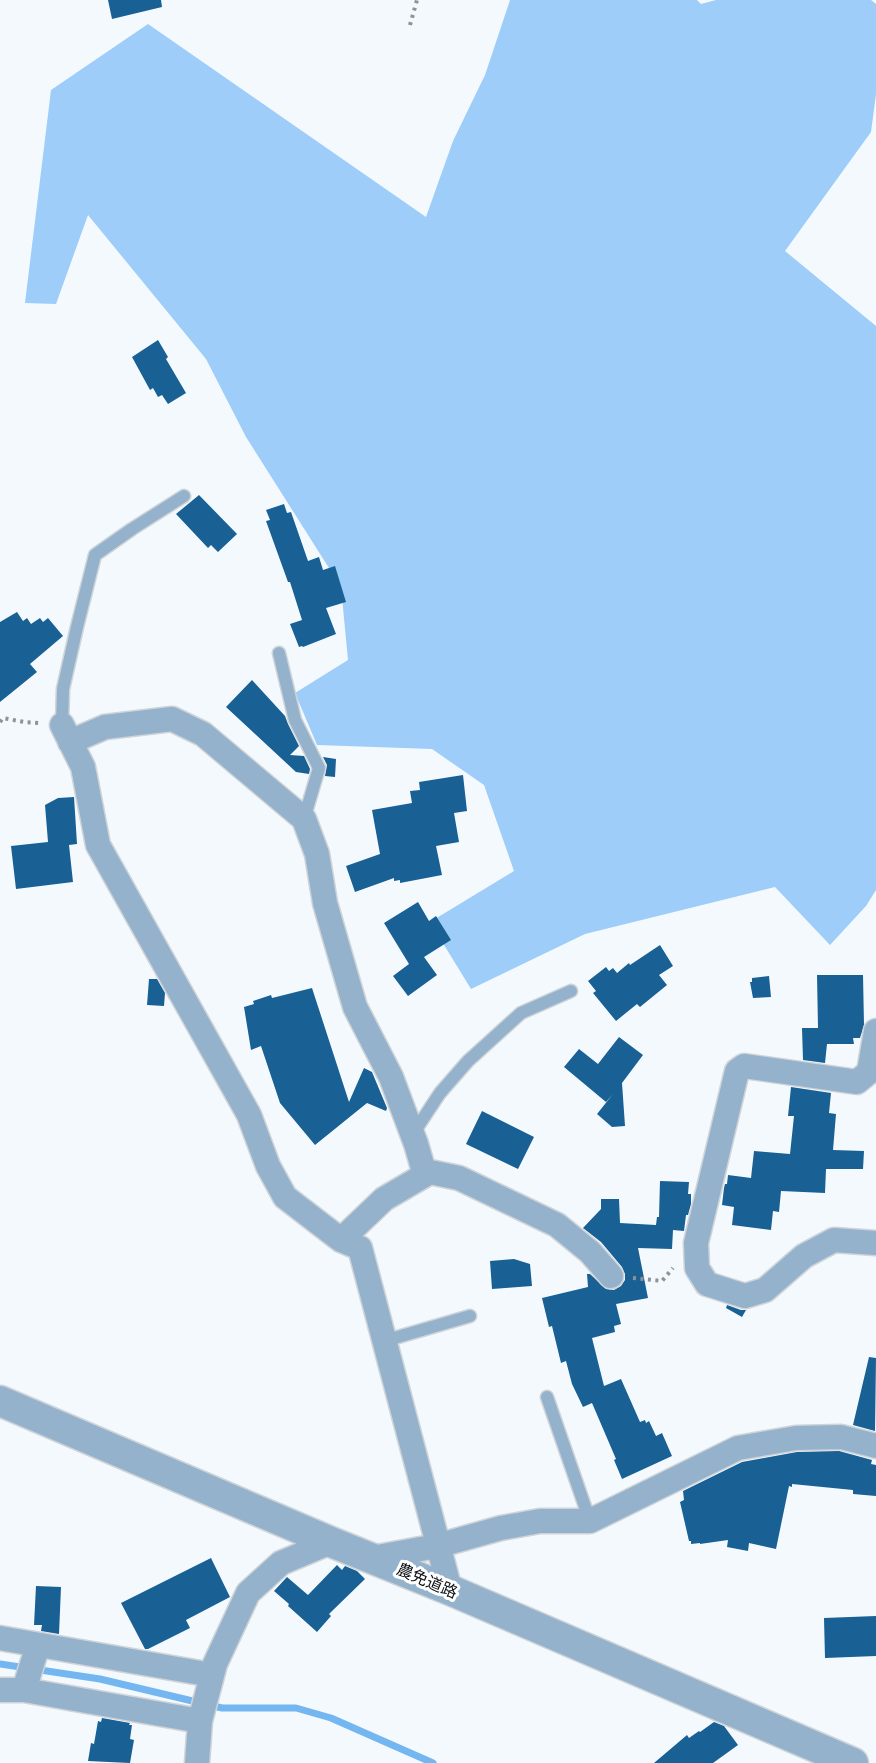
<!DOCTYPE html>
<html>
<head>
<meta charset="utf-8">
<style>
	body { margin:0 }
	canvas { display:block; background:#f4f9fe }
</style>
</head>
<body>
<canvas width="876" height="1763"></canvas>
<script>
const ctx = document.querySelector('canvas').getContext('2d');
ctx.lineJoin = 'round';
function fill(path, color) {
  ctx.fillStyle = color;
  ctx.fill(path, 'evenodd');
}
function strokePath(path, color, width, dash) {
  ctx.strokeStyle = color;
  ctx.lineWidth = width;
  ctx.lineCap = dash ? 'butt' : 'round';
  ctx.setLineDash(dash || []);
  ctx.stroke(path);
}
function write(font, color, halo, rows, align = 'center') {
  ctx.font = font + ' Ubuntu,"Noto Sans JP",sans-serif';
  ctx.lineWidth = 6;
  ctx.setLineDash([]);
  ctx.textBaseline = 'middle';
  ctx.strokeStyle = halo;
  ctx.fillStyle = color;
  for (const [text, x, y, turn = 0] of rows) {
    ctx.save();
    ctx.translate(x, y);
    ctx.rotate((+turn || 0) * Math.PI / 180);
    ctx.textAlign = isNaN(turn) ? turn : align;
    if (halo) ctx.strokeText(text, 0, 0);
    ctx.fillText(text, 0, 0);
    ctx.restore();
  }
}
fill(new Path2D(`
	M510,0H697L701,4L716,0H871L876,4V94L871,132L785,251L876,326V890L866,906L830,945L775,887L585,934L471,989L430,922L514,871L484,785L432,749L317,745L295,693L348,660L341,587L246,437L206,359L88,215L56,304L25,303L51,90L148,24L426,217L453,141L485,75Z`), '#9dcdf8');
strokePath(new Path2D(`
	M0,1664L100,1679L222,1708H296L331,1718L433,1763`), '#73b6f0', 7);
fill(new Path2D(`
	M108,0H161L162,7L112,19Z
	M158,340L168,357L166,359L186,393L168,404L162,395L158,397L153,388L150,390L132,357Z
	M199,495L237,534L218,552L211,545L208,548L176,514Z
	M284,504L287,513L291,512L308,561L319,557L323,570L335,566L346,602L326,608L336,634L303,647L302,646L299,647L290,624L302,620L290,582H288L266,521L270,520L266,510Z
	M17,612L23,621L27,618L31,624L40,618L43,622L48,618L63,636L30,664L37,672L0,702V622Z
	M252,680L285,716L288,724L299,746L290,755L304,756L310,769L309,774L296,772L226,707Z
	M323,757L336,759L335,777L325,776L327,765Z
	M463,775L467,811L454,813L459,842L436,846L442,875L400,883V880L394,881V878L355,892L346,866L380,854L372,810L412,803L410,791L420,790L419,782Z
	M74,797L77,844L69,845L73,882L16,889L11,846L48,842L45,805L58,798Z
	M418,902L429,921L436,916L451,940L424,957L437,975L408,996L393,976L409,964L384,923Z
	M660,945L673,966L659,975L667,985L640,1007L637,1004L616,1021L593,993L596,991L588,981L606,967L609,971L613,968L617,973L629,963L630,965Z
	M817,975H863L864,1025L860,1038H853L854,1044H827L825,1063L803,1060L802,1028H818Z
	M769,976L771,997L753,998L750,982H752V978Z
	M149,979H157L165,993L164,1006L147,1005Z
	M312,988L349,1102L364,1068L372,1072L387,1108L386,1111L367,1103L315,1145L280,1103L261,1046L251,1050L244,1007L254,1004L253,1001L271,995L272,998Z
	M619,1037L643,1055L622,1083L625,1126L612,1127L597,1114L613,1094L606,1102L564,1067L579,1049L598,1064Z
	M791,1087L831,1093L829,1113L836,1114L833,1150L864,1151L863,1169H826L825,1193L781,1191L779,1212L773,1211L771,1230L732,1225L734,1207L722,1205L724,1188L725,1184H727L728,1175L751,1178L754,1151L790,1154L794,1116H788Z
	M482,1111L534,1137L518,1169L466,1144Z
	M660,1181L689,1182L688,1194H691V1204L688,1215H686L684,1231L673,1230L672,1249L638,1248L648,1298L616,1304L621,1324L614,1326L615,1332L592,1338L604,1386L621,1379L640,1422L645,1420L646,1423L649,1421L656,1436L662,1433L672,1456L622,1479L614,1460L616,1459L592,1403L583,1407L572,1384L566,1361L561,1363L552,1326L549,1327L542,1298L588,1287L587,1274H590L606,1289L614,1290L621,1286L625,1280V1274L622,1267L601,1242L583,1228L601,1209V1199H619L620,1223L656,1225L657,1217H659Z
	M514,1259L530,1264L532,1286L492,1289L490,1261Z
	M727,1305L741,1310H746L742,1317L726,1308Z
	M869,1357L876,1358L875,1431L853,1425Z
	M839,1451L872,1460L871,1464L876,1465V1496L853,1494V1490L792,1484V1487L789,1486L776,1549L749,1543L748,1551L727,1547L728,1540L700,1544V1543L691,1544V1541H689L680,1502L684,1500L683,1491L742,1462L797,1452Z
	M211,1558L230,1597L186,1620L190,1628L148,1649H145L121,1603Z
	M337,1565L342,1570L345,1566L357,1571L365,1579L329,1614L331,1616L317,1632L288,1606L289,1604L274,1591L287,1577L308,1595Z
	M36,1586L61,1587L59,1634L41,1631L42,1625H34Z
	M876,1616V1656L825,1658L824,1618Z
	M102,1718L130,1723L129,1725H132L130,1739L134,1740L130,1763L88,1761L91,1743L94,1744L98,1721L101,1722Z
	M714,1722L724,1726L738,1745L713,1763H654L687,1735L689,1738L699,1731L700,1732Z`), '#196094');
const service = new Path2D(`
	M279,653L295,720L319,768L304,819
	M62,725L63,689L77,627L95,555L132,529L184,496
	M413,1134L440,1093L468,1061L521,1013L571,991
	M384,1341L470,1316
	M547,1397L590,1521`);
const minor = new Path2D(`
	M62,725L83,767L98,845L249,1115L268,1166L285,1197L341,1240L360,1248L450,1590
	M70,742L105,727L172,719L203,734L304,819L317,854L325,903L355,1007L391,1077L416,1144L425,1175
	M876,1031L869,1072L857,1082L744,1066L737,1071L696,1243L697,1268L707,1284L745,1296L765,1290L804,1256L834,1240L876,1243
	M341,1240L384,1199L430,1172L459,1178L557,1225L590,1252L611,1276
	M372,1558L437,1546L501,1528L540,1521H590L738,1448L796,1438L841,1437L876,1446
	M0,1638L212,1675
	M0,1690H24L200,1721
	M24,1690L38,1645
	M197,1763L200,1721L215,1664L248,1593L281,1563L331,1542`);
const tertiary = new Path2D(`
	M0,1401L331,1542L450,1590L853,1763`);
strokePath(service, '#cfd4d8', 15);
strokePath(minor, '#cfd4d8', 27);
strokePath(tertiary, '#cfd4d8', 33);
strokePath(new Path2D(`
	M410,25L417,0
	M0,722L3,718L24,722L40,723
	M633,1278L662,1281L673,1268`), '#8f9397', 4, [3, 4.5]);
strokePath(service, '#95b2cc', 12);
strokePath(minor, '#95b2cc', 24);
strokePath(tertiary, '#95b2cc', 30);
write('16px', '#0d1012', '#fff', [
	["農免道路",427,1581,23]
]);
</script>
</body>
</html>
